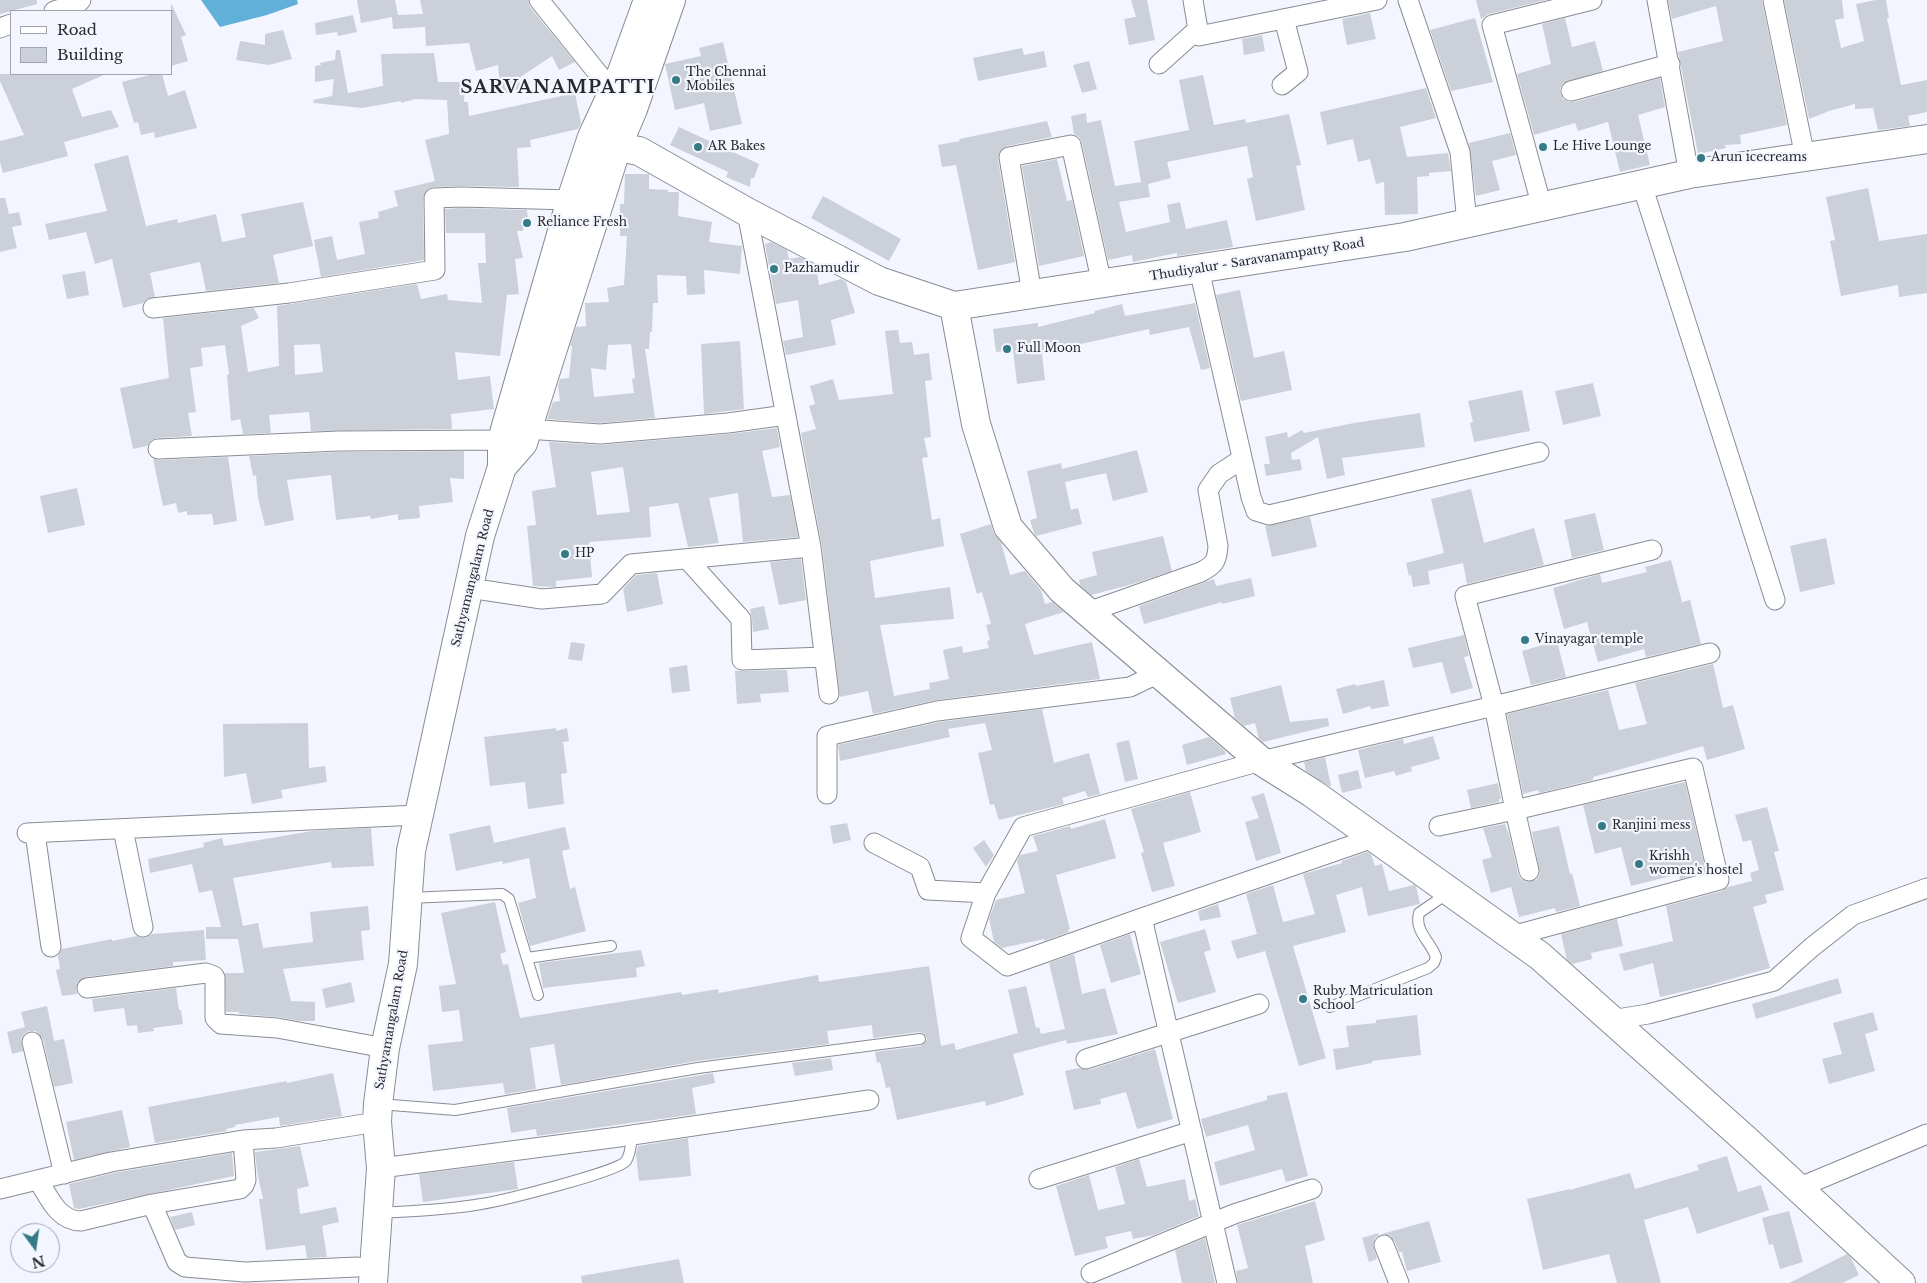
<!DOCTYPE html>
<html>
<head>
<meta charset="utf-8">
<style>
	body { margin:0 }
	#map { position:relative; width:1927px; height:1283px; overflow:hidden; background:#f3f6ff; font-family:"Libre Baskerville",serif }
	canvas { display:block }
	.legend { position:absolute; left:10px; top:10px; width:162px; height:65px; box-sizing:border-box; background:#f3f6ff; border:1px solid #a2a4ab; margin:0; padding:6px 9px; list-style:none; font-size:15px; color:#28292c }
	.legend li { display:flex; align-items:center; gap:10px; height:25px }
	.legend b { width:25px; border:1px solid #a2a4ab }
	.north { position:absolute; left:10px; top:1223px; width:50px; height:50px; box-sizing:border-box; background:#f3f6ff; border:1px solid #a2a4ab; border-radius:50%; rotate:166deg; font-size:14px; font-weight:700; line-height:20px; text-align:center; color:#28292c }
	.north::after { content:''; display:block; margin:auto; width:18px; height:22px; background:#347b85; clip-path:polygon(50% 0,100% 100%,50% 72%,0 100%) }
</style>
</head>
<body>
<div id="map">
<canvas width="1927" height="1283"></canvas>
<ul class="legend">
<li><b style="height:6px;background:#fff"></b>Road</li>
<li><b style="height:14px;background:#ccd0d8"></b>Building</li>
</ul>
<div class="north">N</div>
</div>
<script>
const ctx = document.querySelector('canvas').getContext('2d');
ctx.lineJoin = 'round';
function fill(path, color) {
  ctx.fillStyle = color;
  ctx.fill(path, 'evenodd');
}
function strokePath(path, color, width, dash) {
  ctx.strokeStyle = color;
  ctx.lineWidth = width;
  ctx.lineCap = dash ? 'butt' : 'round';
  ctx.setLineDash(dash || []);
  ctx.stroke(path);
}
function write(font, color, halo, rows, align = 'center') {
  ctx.font = font + ' "Libre Baskerville",serif';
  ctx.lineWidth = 4.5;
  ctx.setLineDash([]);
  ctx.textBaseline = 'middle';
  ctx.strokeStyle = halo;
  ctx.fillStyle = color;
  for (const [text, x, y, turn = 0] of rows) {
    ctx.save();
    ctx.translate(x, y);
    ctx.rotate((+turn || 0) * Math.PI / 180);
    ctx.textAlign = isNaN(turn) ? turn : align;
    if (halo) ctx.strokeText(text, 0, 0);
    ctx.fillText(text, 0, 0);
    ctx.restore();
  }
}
fill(new Path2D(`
	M201,0H297L298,4L267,15L220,27Z`), '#60b0d9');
fill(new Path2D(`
	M0,0H37V4L0,14Z
	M357,0H395L398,15L423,14L420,0H528L530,7L575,62L559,70L552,56L519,78L520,88L501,96L498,65L476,71L469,43L426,46L425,27L393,29L392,17L361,23Z
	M1131,0H1147L1155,40L1129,45L1124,19L1136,17Z
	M1476,0H1546L1489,14L1481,19Z
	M1668,0H1762L1787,125L1740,135L1741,144L1725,145L1726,148L1698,154L1678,52L1723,41L1716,6L1672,19Z
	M1784,0H1842L1844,18L1835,20L1841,48L1864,41L1856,4L1876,0H1886L1889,18H1887L1901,85L1927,80V112L1908,116L1910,126L1878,130L1873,108L1855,109V104L1829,111L1809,119Z
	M171,3L186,35L181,37L188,61L171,66Z
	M1370,13L1376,39L1347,45L1342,19Z
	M353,15L357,32L338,36L337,32L316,35L315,23Z
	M1475,18L1493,82L1451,91L1430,30Z
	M1565,18L1572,47L1595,41L1603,71L1563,83L1560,88V93L1563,99L1569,102H1574L1660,78L1665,107L1638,115L1650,165L1620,172L1608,122L1578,131L1575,123L1534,135L1517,74L1551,64L1542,24Z
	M283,30L292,59L269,65L236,60L240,41L265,45V34Z
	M1262,35L1265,51L1244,55L1242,39Z
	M723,42L742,124L710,131L704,103L675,110L665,64L701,56L699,48Z
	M1022,48L1024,55L1044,51L1047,67L978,81L973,58Z
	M336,50H340L348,93L383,86L381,54L434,53L438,82H465L464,102H468L469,116L575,93L581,123L578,129L530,140L531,147L517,148L519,187L461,186L434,187L428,189L423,198L424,260L321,277L314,240L332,236L337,260L365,254L359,222L379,218L378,212L398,206L394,191L435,181L425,140L449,134L447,100L415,99L401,103V101L362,108L314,103L313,100L332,96L334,79L315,82V66L321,65L320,63L335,60Z
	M1089,61L1097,89L1082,93L1073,65Z
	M0,74H106L72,89L82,117L111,110L119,127L64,142L68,156L3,173L0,162V141L24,135L0,81Z
	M153,74H162L168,96L185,90L197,128L155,138L154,132L141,135L138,122L134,123L122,82Z
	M1203,75L1214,125L1245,119L1246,123L1289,114L1301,165L1296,166L1305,210L1256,221L1247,179L1253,177L1247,146L1167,162L1171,178L1148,184L1150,197L1119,202L1126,232L1170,222L1167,205L1180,202L1186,229L1227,220L1233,247L1177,256V253L1133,262L1132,255L1108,260L1082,143L1079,137L1074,134L1071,116L1086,113L1087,123L1101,120L1115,186L1141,182L1134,141L1189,130L1179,80Z
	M1426,88L1436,118L1400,127L1407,157L1448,153L1451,171L1429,173V176L1417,177L1418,214L1385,215L1384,182L1376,184L1370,159L1358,162L1353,139L1327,145L1320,112Z
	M1047,121L1052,137L1007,146L999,153L998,159L1015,262L978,270L956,165L942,167L938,145L960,141L959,139Z
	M679,127L759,164L754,178H751L750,187L726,177L728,172L670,145Z
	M1510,133L1516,155L1492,161L1500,190L1476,196L1469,143Z
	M128,155L146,226L177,219L178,223L216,214L222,242L246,237L241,214L303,202L313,246L273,255L279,283L206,291L200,262L150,273L155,297L147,299L143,303L123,308L112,259L95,264L86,232L49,240L45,224L107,211L94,164Z
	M1057,159L1067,201L1072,200L1084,256L1039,266L1022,166Z
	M625,174H649V189L668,190V192H679L678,216L712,222L709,242L742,246L740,274L704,270L705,294L687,295L686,276L657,275L658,303H653L652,332H650L649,349H645L655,418L600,423L547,419L553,402L560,401L558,385L560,379L569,378L572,346H570L576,327L586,326L585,303L609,302L607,288L624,285L627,236H620V204H624ZM631,344L635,378L632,379L634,393L594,397L591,368L606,370L608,345Z
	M1868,188L1879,241L1927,234V293L1899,297L1898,285L1841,296L1830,241L1835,240L1826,197Z
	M823,196L901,239L889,261L811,218Z
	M0,198H5L9,214L19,212L22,225L12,227L17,248L0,252Z
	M461,208L527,210L528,219H523V231H517L523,258L515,259L519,294L507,295L500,356L455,352L458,380L490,376L494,409L451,414L452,429L311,431L309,412L269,415L271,433L243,434L240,419L231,421L227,375L229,374L225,345L201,348L203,366L190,368L196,412L188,413L192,436L157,438L152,440L147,446L133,449L120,388L169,378L163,318L254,308L259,318L241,326L248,372L279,366L277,306L417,284L421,299L447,294L448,300L482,303L478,263H486L485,233H446L445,209ZM320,344L323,372L295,375L294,345Z
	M771,242L787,250L789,259L800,257L816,266L819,285L841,279L846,282L855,313L831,320L836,345L786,355L783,341L803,337L798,300L776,304L765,244Z
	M85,271L89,295L67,299L62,275Z
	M1240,290L1254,358L1284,351L1292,390L1241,401L1216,295Z
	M1195,303L1210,368L1201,370L1189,327L1150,335L1149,329L1081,344V346L1042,354L1045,380L1017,384L1013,350L996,352L993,329L1038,323V327L1095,313V311L1122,304L1125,316Z
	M898,330L900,343L912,342L914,355L929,353L932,380L925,381L931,437L924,438L928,457L922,458L932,520L940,518L944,546L870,561L875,598L950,587L954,619L880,625L894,696L930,689L929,683L949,679L943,650L962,646L963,653L989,648L987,641L990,640L986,625L991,624L982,592L977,594L960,534L991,524L993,532L1001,542L1010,575L1025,571L1041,590L1045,604L1052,602L1064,612L1025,624L1034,655L1092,642L1100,679L936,700L873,714L868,691L840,697L822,546L801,433L816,429L809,406L815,404L810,386L833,379L839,400L893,394L885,331Z
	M740,341L744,409L704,414L701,344Z
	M1593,383L1601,416L1563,425L1555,391Z
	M1522,390L1530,431L1474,442L1470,423L1473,422L1468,401Z
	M1420,413L1425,447L1342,458L1345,475L1327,479L1318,437L1291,453L1292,460L1300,459L1302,470L1266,476L1264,464H1270L1265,437L1287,432L1288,438L1302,430L1304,433L1354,423Z
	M777,428L780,447L762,451L772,497L790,495L798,537L743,542L738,493L709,498L719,543L688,547L678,503L649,507L651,537L589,542L592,577L556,581V587L533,586L527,526L536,525L532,491L556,487L549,442L601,445L729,434ZM623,467L630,512L597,515L591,472Z
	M1137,450L1148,492L1113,501L1106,473L1065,482L1071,510L1078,508L1082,524L1036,536L1034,533L1030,520L1037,518L1027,471L1061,463L1062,469Z
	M464,451V479L450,478L453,502L419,506L420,518L398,520V514L371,519L370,516L336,520L331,475L287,480L294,520L265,526L258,498L256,475L253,476L249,456L339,452Z
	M228,457L237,521L214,525L212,514L187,515V511L178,513L176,503L163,506L153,459L158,460Z
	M77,488L85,525L48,533L40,496Z
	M1471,489L1484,543L1534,528L1544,565L1467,584L1463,563L1428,571L1430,584L1413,587L1411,575L1409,576L1406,563L1444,553L1431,499Z
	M1595,513L1604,550L1572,558L1564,520Z
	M1310,517L1317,547L1272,557L1265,526Z
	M1163,536L1172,571L1133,584L1091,595L1080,585L1079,580L1097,575L1092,552Z
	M1826,538L1835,584L1800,592L1790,546Z
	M801,559L806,600L779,605L770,562Z
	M1671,560L1682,602L1690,600L1701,644L1646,657L1644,649L1598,662L1587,622L1564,629L1553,588L1600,574L1602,583L1647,572L1645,567Z
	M657,573L663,604L627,612L623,589L636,575Z
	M1251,578L1255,596L1222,604V602L1144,624L1139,606L1214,579L1216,586Z
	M764,606L769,629L753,632L752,619L750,609Z
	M1464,635L1469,656L1464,657L1473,688L1451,694L1442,662L1413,668L1408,648Z
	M1557,641L1566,677L1531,685L1522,651Z
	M571,642L585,644L582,661L568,659Z
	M1713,664L1723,708L1733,705L1745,749L1707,760L1703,746L1593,777V780L1539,793L1538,790L1523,794L1507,714L1608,690L1619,730L1647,724L1635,683Z
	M687,665L690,691L672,693L669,668Z
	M787,670L789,692L760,694L761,702L737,704L735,671Z
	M1384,680L1389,706L1371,709L1370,706L1343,714L1336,689L1355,684L1356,686Z
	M1281,685L1290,722L1328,718L1329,726L1263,742L1259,739L1255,723L1244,726L1235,718L1230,698Z
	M1042,709L1054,763L1089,753L1100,794L1088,797L1085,791L1062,798L1064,804L999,820L994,804L990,805L978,753L992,750L985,723L948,729L950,737L840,761L838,745L939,722Z
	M308,723L309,768L325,766L327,782L281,790L283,798L252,804L246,773L224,777L223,724Z
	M556,728V731L567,728L569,741L563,742L567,773L561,774L564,804L528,809L525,782L490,786L484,737Z
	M1433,736L1440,759L1411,767L1412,771L1396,776L1394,771L1365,778L1358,750L1403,739L1404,744Z
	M1209,737L1225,751L1226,754L1187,765L1182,745Z
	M1129,740L1138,779L1125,782L1116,743Z
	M1325,757L1331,786H1329L1306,771L1304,762Z
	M1358,770L1362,788L1342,793L1338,775Z
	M1685,782L1706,872L1680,879L1679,874L1631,886L1621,847L1595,854L1583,805Z
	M1498,783L1501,799H1499V802L1471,808L1467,790Z
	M1190,792L1201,832L1163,843L1175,886L1152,892L1141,853L1144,852L1131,809Z
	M1264,793L1281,853L1256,861L1245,822L1259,818L1251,797Z
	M1767,807L1779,851L1774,852L1784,890L1765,895L1767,903L1753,907L1770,968L1703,987L1660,997L1653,963L1624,971L1619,954L1673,941L1666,906L1722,891L1728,887L1752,881L1750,873L1759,870L1751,840L1743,842L1735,815Z
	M1105,819L1116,858L1056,875L1070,929L1068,930L1069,932L1044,941V939L1002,948L994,942L989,919L996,900L1025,893L1017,861L1020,855L1038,851L1033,836L1070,826L1071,829Z
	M847,823L851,840L833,844L830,826Z
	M1505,824L1510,837L1518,874L1521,879L1526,882L1536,880L1540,874L1532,832L1559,826L1570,874L1572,873L1580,906L1556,912L1555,908L1519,917L1511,887L1491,893L1482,860L1492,857L1483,828Z
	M490,825L494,843L565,827L570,849L562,851L570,889L575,887L586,931L530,946L518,903L536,898L529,858L503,864L502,861L456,871L449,834Z
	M371,828L374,866L332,868L331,862L233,878L243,926L258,923L263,948L313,942L310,912L368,906L370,930L361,931L364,960L283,969L291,1001L315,1002V1021H299L278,1017L239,1014V1012H226L225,973H244L238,939H206V927H221L212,890L199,893L192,864L150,873L148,859L204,847L203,843L222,838L224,846L312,831Z
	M984,840L994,855L986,867L973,848Z
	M1367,852L1371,854L1375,866L1382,864L1389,891L1414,885L1416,886L1420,904L1368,916L1362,887L1336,895L1346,932L1293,946L1326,1058L1299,1066L1265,951L1237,959L1231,941L1257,934L1246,894L1273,885L1283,922L1315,914L1303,874L1342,863V861Z
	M495,902L506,952L500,954L503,965L508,964L520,1018L681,992L682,995L718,989L719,993L818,975L819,982L929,966L941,1046L954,1043L956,1050L1018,1033L1008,990L1026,986L1036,1028L1039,1027L1041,1034L1065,1029L1049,963L1074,954L1082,994L1105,988L1118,1034L1067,1044L1066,1040L1013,1054L1024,1095L986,1106L985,1101L897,1120L890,1087L886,1088L880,1062L877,1063L875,1052L921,1046L926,1042L927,1038L923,1033L919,1032L873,1038L872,1025L827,1031L829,1044L697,1061L561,1085L554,1044L530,1048L536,1089L505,1094L503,1083L433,1091L428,1045L463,1041L459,1010L442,1012L439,986L456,984L441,913Z
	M1218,904L1221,917L1200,921L1198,911Z
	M1617,919L1623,946L1591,953L1592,959L1572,964L1567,960L1561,934Z
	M1205,929L1211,950L1204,952L1216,992L1178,1003L1160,942Z
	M204,930L206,960L173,962V966L86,977L77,983L76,989L77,994L62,996L56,970L60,969L58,956L62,949L112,939V941L137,936L145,938L152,934Z
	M1130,934L1141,974L1111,983L1100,945Z
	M641,950L645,966L636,968L637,977L543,988L539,963Z
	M1838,978L1842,993L1756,1019L1752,1004Z
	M351,982L355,1002L326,1008L322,989Z
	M176,988L179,1010H181L183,1024L153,1028L154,1031L138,1033L137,1025L127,1026L124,1008L94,1012L92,999Z
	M47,1006L54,1041L64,1039L73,1083L54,1087L43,1039L40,1035L36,1031H29L24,1034L21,1039L23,1051L12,1054L7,1032L25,1027L21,1012Z
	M1873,1012L1878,1030L1865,1034L1875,1071L1829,1084L1822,1059L1842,1054L1833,1023Z
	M1417,1015L1421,1055L1372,1061V1063L1336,1070L1333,1049L1349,1047L1346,1026L1376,1023V1020Z
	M1155,1049L1173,1119L1137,1129L1126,1092L1100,1099L1101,1104L1074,1110L1065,1071L1079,1068L1089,1070Z
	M831,1058L833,1070L795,1076L792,1063Z
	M333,1073L342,1116L280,1126L279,1117L235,1125V1127L226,1129L227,1131L155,1143L148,1107L287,1081V1083Z
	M713,1073L715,1083L692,1088L696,1114L537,1136L536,1129L511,1133L507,1108Z
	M1287,1092L1308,1176L1286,1182L1282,1169L1220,1186L1214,1162L1255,1150L1248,1125L1206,1137L1201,1119L1267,1100V1096Z
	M122,1110L130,1147L74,1160L66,1122Z
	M688,1138L691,1176L639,1181L636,1154L638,1146Z
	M300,1146L309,1186L297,1189L300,1214L336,1207L339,1222L322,1226L327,1257L307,1258L305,1245L266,1250L259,1199H263L257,1171L255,1152Z
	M232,1153L234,1176L79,1209L74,1208L69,1184L113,1173Z
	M1727,1156L1738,1192L1761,1185L1769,1210L1697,1234L1688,1207L1644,1220L1661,1283H1617L1609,1254L1543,1270L1527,1199L1570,1189V1190L1630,1173L1635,1189L1699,1170L1697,1165Z
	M1139,1159L1147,1187L1185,1179L1189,1201L1195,1199L1199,1216L1154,1235L1133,1239L1131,1231L1105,1237L1108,1248L1075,1256L1056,1186L1089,1175L1098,1210L1125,1204L1115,1167Z
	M514,1162L518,1189L423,1202L419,1174Z
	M1315,1201L1325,1240L1305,1246L1313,1283H1238L1236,1271L1248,1268L1237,1225Z
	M1789,1211L1803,1262L1780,1269L1773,1244L1769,1245L1762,1218Z
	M192,1212L195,1225L175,1230L170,1217Z
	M1429,1221L1441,1262L1407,1271L1402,1252H1399L1394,1240L1391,1236L1382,1234Z
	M1378,1233L1379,1235L1375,1238L1373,1244L1377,1259L1369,1262L1362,1238Z
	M1205,1238L1215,1283H1182L1175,1250Z
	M1847,1254L1851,1258L1859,1275L1842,1283H1789Z
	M679,1259L684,1283H582L581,1276Z`), '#ccd0d8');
const lane = new Path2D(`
	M408,898L502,894L509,899L538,995
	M527,958L611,946
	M1330,1007L1428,968L1434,963L1436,957C1431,942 1414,931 1419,913L1448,893
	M379,1104L455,1110L698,1068L920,1039
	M379,1213C413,1211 448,1210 481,1204C501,1201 618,1172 626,1161C631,1154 631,1143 632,1135`);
const street = new Path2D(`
	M539,0L613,92
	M1193,0L1199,36L1377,0
	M1408,0L1460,152L1467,223
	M1657,0L1689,174
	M1773,0L1805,157
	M54,11L77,4L81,0
	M0,28L11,24
	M1159,64L1198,29
	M1282,85L1298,72L1284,19
	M1571,91L1670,64
	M1642,185L1775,600
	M1542,207L1492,25L1592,0
	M747,212L811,547L829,694
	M1199,269L1251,497L1256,511L1269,515L1539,452
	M1032,294L1009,157L1071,145L1102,284
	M153,308L289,293L435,270L434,198L461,197L571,200
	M527,429L600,434L728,423L786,415
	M158,449L339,441L502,440L514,441
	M1652,550L1465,596L1494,706L1710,653
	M687,559L741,619L742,660L824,657
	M469,588L542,599L602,594L631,564L811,547
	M1088,612L1201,572C1214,565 1217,562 1218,546L1208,490L1219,474L1242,459
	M827,794V736L937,711L1130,687L1159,673
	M1439,826L1515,810L1529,871
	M123,829L143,927
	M27,833L418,815
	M35,833L51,947
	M874,843L920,867L928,890L986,893L971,938L1007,966L1142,918
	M986,893L1023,827L1261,761L1494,706L1515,810L1693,768L1719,880L1512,936
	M87,988L206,973L214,976L215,978V1018L221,1024L277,1028L385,1048
	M1611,1020L1648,1014L1774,981L1812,947L1853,915L1927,888
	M32,1042L64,1174
	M1086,1059L1259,1004
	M381,1168L619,1137L869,1100
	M1039,1179L1192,1131
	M38,1180C49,1197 58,1221 81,1221L152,1204L240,1189L244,1185L246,1180L243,1140
	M1798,1188L1927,1134
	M0,1189L111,1162L243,1140L276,1138L377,1122
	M152,1204L177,1262L185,1267L245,1272L357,1267
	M1384,1245L1399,1283
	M1091,1273L1234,1214L1312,1189
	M1227,1283L1142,918L1373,838`);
const secondary = new Path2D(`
	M595,138L617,147L639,151L747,212L879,281L954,306L1405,237L1689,174L1927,139
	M954,306L976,424L1008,527L1062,590L1261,761L1312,793L1540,956L1745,1139L1901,1283`);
const highway = new Path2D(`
	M502,467V440L571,200L592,137L622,72L648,0
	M373,1283L381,1168L377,1122L378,1104L385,1048L403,964L411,851L480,536L502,467L523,443L617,147L633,109L671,0`);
strokePath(lane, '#898c94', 12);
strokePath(street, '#898c94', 21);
strokePath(secondary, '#898c94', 30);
strokePath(highway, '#898c94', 30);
strokePath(lane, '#fff', 10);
strokePath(street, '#fff', 19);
strokePath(secondary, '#fff', 28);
strokePath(highway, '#fff', 28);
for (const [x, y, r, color] of [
	[676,80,5,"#347b85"],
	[698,147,5,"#347b85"],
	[1543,147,5,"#347b85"],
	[1701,158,5,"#347b85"],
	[527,223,5,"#347b85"],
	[774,269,5,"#347b85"],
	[1007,349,5,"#347b85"],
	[565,554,5,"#347b85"],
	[1525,640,5,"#347b85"],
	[1602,826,5,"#347b85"],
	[1639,864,5,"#347b85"],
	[1303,999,5,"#347b85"]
]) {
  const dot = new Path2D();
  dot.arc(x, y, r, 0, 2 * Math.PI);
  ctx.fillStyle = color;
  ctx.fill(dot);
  strokePath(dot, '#f3f6ff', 2);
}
write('12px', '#28292c', '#f3f6ff', [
	["The Chennai",686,73],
	["Mobiles",686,87],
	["AR Bakes",708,147],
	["Le Hive Lounge",1553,147],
	["Arun icecreams",1711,158],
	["Reliance Fresh",537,223],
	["Pazhamudir",784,269],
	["Full Moon",1017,349],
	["HP",575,554],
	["Vinayagar temple",1535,640],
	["Ranjini mess",1612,826],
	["Krishh",1649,857],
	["women's hostel",1649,871],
	["Ruby Matriculation",1313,992],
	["School",1313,1006]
], 'left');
write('12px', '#28292c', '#f3f6ff', [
	["Thudiyalur - Saravanampatty Road",1257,260,-9],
	["Sathyamangalam Road",473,578,-76],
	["Sathyamangalam Road",392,1020,-80]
]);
ctx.letterSpacing = '1px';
write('bold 18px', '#28292c', '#f3f6ff', [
	["SARVANAMPATTI",558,88]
]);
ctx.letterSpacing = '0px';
</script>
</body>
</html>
